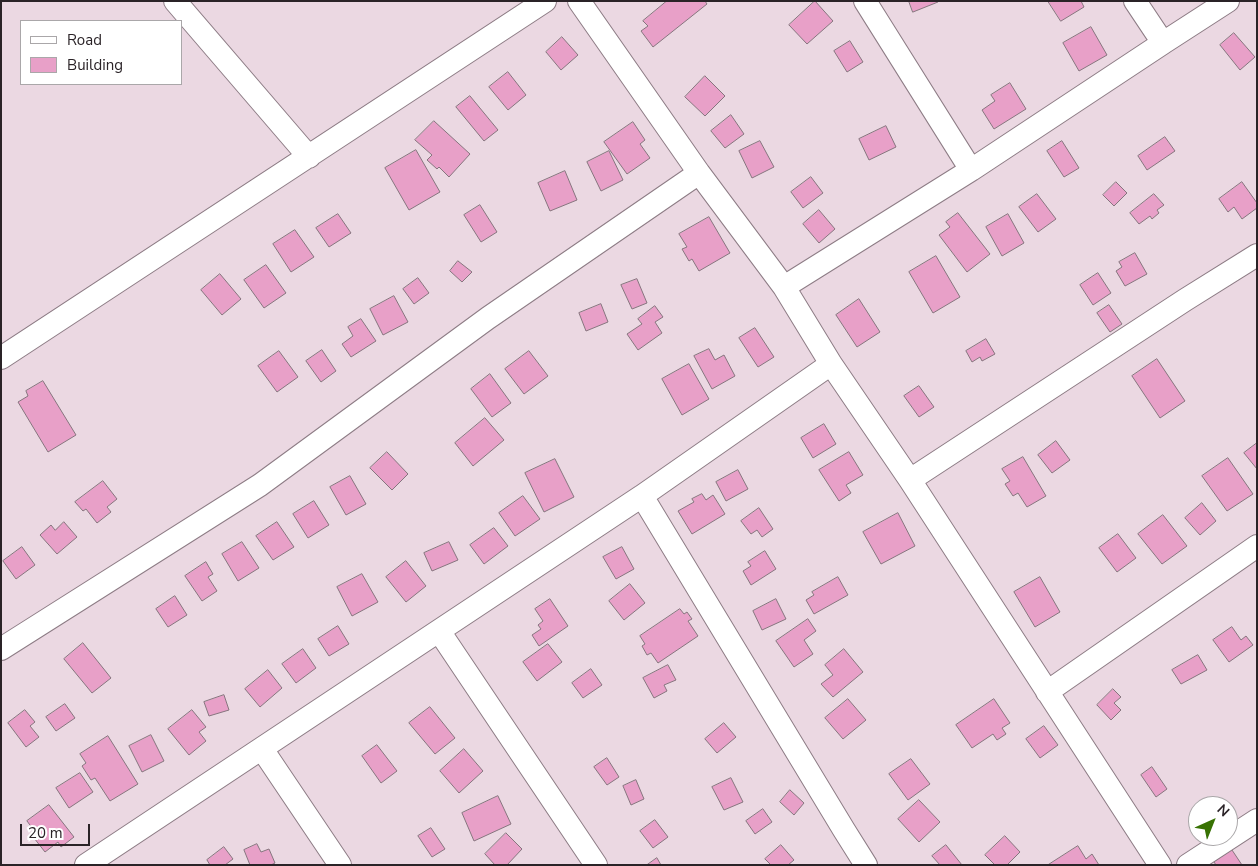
<!DOCTYPE html>
<html>
<head>
<meta charset="utf-8">
<style>
	body { margin:0 }
	#map { position:relative; width:1258px; height:866px; overflow:hidden; background:#ebd8e2; font-family:"Nunito Sans",sans-serif }
	canvas { display:block }
	.frame { position:absolute; inset:0; border:2px solid #2a2327; pointer-events:none }
	.legend { position:absolute; left:20px; top:20px; width:162px; height:65px; box-sizing:border-box; background:#fff; border:1px solid #aaa7a9; margin:0; padding:6px 9px; list-style:none; font-size:15px; color:#2a2327 }
	.legend li { display:flex; align-items:center; gap:10px; height:25px }
	.legend b { width:25px; border:1px solid #aaa7a9 }
	.north { position:absolute; left:1188px; top:796px; width:50px; height:50px; box-sizing:border-box; background:#fff; border:1px solid #aaa7a9; border-radius:50%; rotate:44deg; font-size:14px; font-weight:700; line-height:20px; text-align:center; color:#2a2327 }
	.north::after { content:''; display:block; margin:auto; width:18px; height:22px; background:#387203; clip-path:polygon(50% 0,100% 100%,50% 72%,0 100%) }
	.scale { position:absolute; left:20px; top:824px; width:70px; height:22px; box-sizing:border-box; border:2px solid #2a2327; border-top:0; padding-left:6px; font-size:15px; line-height:18px; white-space:nowrap; color:#2a2327; -webkit-text-stroke:4px #fff; paint-order:stroke }
</style>
</head>
<body>
<div id="map">
<canvas width="1258" height="866"></canvas>
<div class="frame"></div>
<ul class="legend">
<li><b style="height:6px;background:#fff"></b>Road</li>
<li><b style="height:14px;background:#e8a0c8"></b>Building</li>
</ul>
<div class="north">N</div>
<div class="scale">20 m</div>
</div>
<script>
const ctx = document.querySelector('canvas').getContext('2d');
ctx.lineJoin = 'round';
function fill(path, color) {
  ctx.fillStyle = color;
  ctx.fill(path, 'evenodd');
}
function strokePath(path, color, width, dash) {
  ctx.strokeStyle = color;
  ctx.lineWidth = width;
  ctx.lineCap = dash ? 'butt' : 'round';
  ctx.setLineDash(dash || []);
  ctx.stroke(path);
}
const building = new Path2D(`
	M667,1H705L707,4L653,47L641,31L648,26L643,21Z
	M815,1L833,21L807,44L789,25Z
	M909,1H938V2L913,12Z
	M1048,1H1081L1084,7L1061,21Z
	M1091,27L1107,55L1079,71L1063,43Z
	M1234,33L1255,57L1240,70L1220,45Z
	M562,37L578,55L561,70L546,52Z
	M850,41L863,62L847,72L834,51Z
	M508,72L526,95L508,110L489,87Z
	M705,76L725,96L705,116L685,97Z
	M1010,83L1026,109L994,129L982,110L995,101L991,95Z
	M470,96L498,130L484,141L456,107Z
	M731,115L744,134L725,148L711,131Z
	M434,121L470,154L449,177L439,167L437,169L427,160L432,155L415,140Z
	M633,122L645,140L640,144L650,158L627,174L604,142Z
	M886,126L896,147L869,160L859,139Z
	M1165,137L1175,151L1147,170L1138,156Z
	M760,141L774,167L752,178L739,151Z
	M1062,141L1079,168L1064,177L1047,151Z
	M416,150L440,192L409,210L385,168Z
	M609,151L623,180L601,191L587,162Z
	M565,171L577,200L550,211L538,183Z
	M811,177L823,193L803,208L791,192Z
	M1116,182L1127,193L1114,206L1103,195Z
	M1242,182L1257,203V208L1242,219L1234,207L1228,212L1219,199Z
	M1037,194L1056,219L1038,232L1019,207Z
	M1154,194L1164,205L1157,210L1159,213L1152,219L1150,216L1139,224L1130,213Z
	M480,205L497,232L481,242L464,215Z
	M819,210L835,229L819,243L803,224Z
	M958,213L990,254L967,272L939,235L950,227L946,222Z
	M338,214L351,233L329,247L316,228Z
	M1008,214L1024,243L1002,256L986,227Z
	M709,217L730,253L699,271L692,259L689,261L682,249L687,247L679,234Z
	M295,230L314,257L291,272L273,244Z
	M1135,253L1147,274L1125,286L1116,271L1122,267L1119,262Z
	M936,256L960,297L933,313L909,272Z
	M458,261L472,272L462,282L450,271Z
	M266,265L286,293L264,308L244,280Z
	M1098,273L1111,293L1093,305L1080,285Z
	M220,274L241,299L222,315L201,290Z
	M418,278L429,293L414,304L403,289Z
	M637,279L647,303L632,309L621,285Z
	M394,296L408,322L383,335L370,309Z
	M859,299L880,332L857,347L836,315Z
	M601,304L608,322L586,331L579,313Z
	M1109,305L1122,324L1110,332L1097,313Z
	M655,306L663,317L655,322L662,333L638,350L627,334L642,324L638,319Z
	M361,319L376,341L351,357L342,344L353,336L348,327Z
	M755,328L774,357L758,367L739,338Z
	M986,339L995,354L982,361L980,357L972,362L966,351Z
	M709,349L715,360L724,355L735,376L712,389L694,356Z
	M322,350L336,371L321,382L306,361Z
	M279,351L298,377L277,392L258,366Z
	M529,351L548,376L524,394L505,369Z
	M1157,359L1185,401L1160,418L1132,376Z
	M689,364L709,399L682,415L662,379Z
	M490,374L511,403L492,417L471,389Z
	M43,381L76,435L48,452L18,402L28,396L26,391Z
	M919,386L934,407L919,417L904,396Z
	M485,418L504,440L473,466L455,443Z
	M824,424L836,444L813,458L801,438Z
	M1056,441L1070,460L1052,473L1038,455Z
	M1257,443V469L1244,453Z
	M387,452L408,474L392,490L370,468Z
	M849,452L863,475L846,485L851,493L839,501L819,470Z
	M1023,457L1046,496L1027,507L1018,493L1013,496L1005,484L1010,481L1002,469Z
	M1228,458L1253,494L1227,511L1202,476Z
	M555,459L574,497L544,512L525,473Z
	M738,470L748,489L726,501L716,482Z
	M350,476L366,504L346,515L330,487Z
	M103,481L117,499L107,507L111,512L97,523L86,509L83,511L75,502Z
	M702,494L706,500L713,495L725,514L692,534L678,511L694,502L692,499Z
	M523,496L540,519L515,536L499,513Z
	M314,501L329,525L308,538L293,514Z
	M1202,503L1216,521L1200,535L1185,518Z
	M759,508L773,529L762,537L757,530L751,534L741,521Z
	M898,513L915,546L881,564L863,532Z
	M1163,515L1187,546L1162,564L1138,534Z
	M64,522L77,537L57,554L40,535L51,525L55,530Z
	M277,522L294,547L273,560L256,536Z
	M494,528L508,546L484,564L470,545Z
	M1118,534L1136,558L1117,572L1099,548Z
	M242,542L259,568L238,581L222,554Z
	M449,542L458,560L432,571L424,553Z
	M22,547L35,565L16,579L3,561Z
	M622,547L634,569L616,579L603,557Z
	M765,551L776,569L751,585L743,571L751,566L748,562Z
	M406,561L426,586L406,602L386,577Z
	M206,562L213,574L208,577L217,591L202,601L185,576Z
	M362,574L378,602L352,616L337,587Z
	M838,577L848,595L814,614L806,600L814,595L812,592Z
	M1040,577L1060,612L1035,627L1014,592Z
	M630,584L645,603L624,620L609,601Z
	M175,596L187,615L168,627L156,609Z
	M550,599L568,626L539,646L532,635L541,629L538,625L543,621L535,609Z
	M776,599L786,619L762,630L753,611Z
	M680,609L684,614L687,612L692,619L688,621L698,636L658,663L651,653L647,655L642,646L645,644L640,636Z
	M808,619L816,631L804,640L813,654L794,667L776,641Z
	M338,626L349,644L329,656L318,639Z
	M1232,627L1241,640L1246,636L1253,645L1229,662L1213,640Z
	M83,643L111,678L92,693L64,659Z
	M548,644L562,662L537,681L523,662Z
	M303,649L316,668L296,683L282,664Z
	M844,649L863,672L833,697L821,684L833,675L825,665Z
	M1198,655L1207,670L1181,684L1172,670Z
	M668,665L676,680L664,685L667,691L654,698L643,678Z
	M591,669L602,685L583,698L572,683Z
	M268,670L282,688L260,707L245,689Z
	M1113,689L1121,697L1114,703L1121,710L1111,720L1097,705Z
	M224,695L229,710L209,716L204,702Z
	M848,699L866,720L843,739L825,718Z
	M994,699L1010,723L1002,728L1006,734L997,740L993,734L972,748L956,725Z
	M65,704L75,718L56,731L46,717Z
	M430,707L455,738L435,754L409,723Z
	M25,710L35,722L30,726L39,737L26,747L8,723Z
	M192,710L206,727L199,732L206,741L189,755L168,729Z
	M724,723L736,737L717,753L705,739Z
	M1044,726L1058,745L1040,758L1026,739Z
	M151,735L164,761L142,772L129,746Z
	M108,736L138,784L110,801L95,778L91,780L82,766L86,763L80,754Z
	M377,745L397,771L381,783L362,756Z
	M464,749L483,771L459,793L440,771Z
	M607,758L619,777L607,785L594,767Z
	M911,759L930,784L908,800L889,774Z
	M1152,767L1167,789L1156,797L1141,775Z
	M80,773L93,792L69,808L56,788Z
	M731,778L743,802L724,810L712,787Z
	M636,780L644,799L631,805L623,786Z
	M790,790L804,803L794,815L780,802Z
	M498,796L511,824L474,841L462,813Z
	M919,800L940,822L919,842L898,819Z
	M49,805L74,837L61,847L58,842L45,852L34,838L38,836L27,821Z
	M763,809L772,822L755,834L746,821Z
	M655,820L668,837L653,848L640,831Z
	M431,828L445,849L432,857L418,836Z
	M506,833L522,849L507,865H495L485,854Z
	M1005,836L1020,852L1007,865H995L985,855Z
	M257,844L261,852L269,849L275,863L271,865H250L244,850Z
	M781,845L794,860L788,865H771L765,859Z
	M946,845L962,865H940L932,856Z
	M1078,846L1086,859L1092,854L1099,865H1048Z
	M224,847L233,859L225,865H210L207,860Z
	M1232,850L1242,865H1216L1214,862Z
	M657,858L661,865H647Z`);
fill(building, '#e8a0c8');
strokePath(building, '#86757e', 1);
const street = new Path2D(`
	M175,1L309,157
	M579,1L699,173L784,287L971,170L1163,43
	M865,1L971,170
	M1135,1L1163,43L1228,1
	M784,287L831,364L910,480L1160,865
	M1,358L545,1
	M910,480L1185,300L1257,255
	M642,496L844,830L866,865
	M439,631L596,865
	M1,649L260,485L488,318L699,173
	M1047,692L1257,546
	M262,749L340,865
	M86,865L642,496L831,364
	M1188,865L1257,820`);
strokePath(street, '#8d7c85', 24);
strokePath(street, '#fff', 22);
</script>
</body>
</html>
